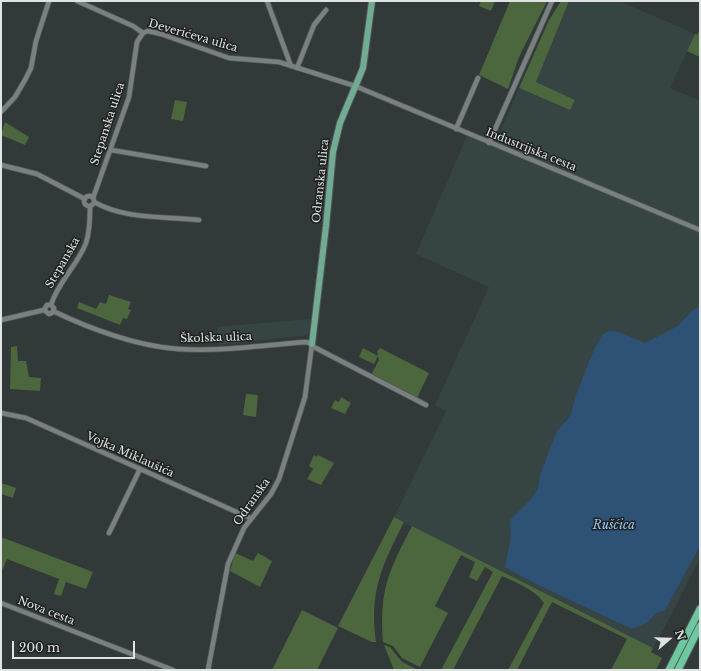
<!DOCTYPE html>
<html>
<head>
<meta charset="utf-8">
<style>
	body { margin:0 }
	#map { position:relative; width:701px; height:671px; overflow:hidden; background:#323939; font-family:"Libre Baskerville",serif }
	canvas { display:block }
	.frame { position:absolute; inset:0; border:2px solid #dfe3e3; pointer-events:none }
	.north { position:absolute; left:649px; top:619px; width:40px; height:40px; -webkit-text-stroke:3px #1d201f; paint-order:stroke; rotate:70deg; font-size:11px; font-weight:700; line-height:16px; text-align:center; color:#dfe3e3 }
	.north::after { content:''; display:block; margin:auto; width:14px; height:18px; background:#dfe3e3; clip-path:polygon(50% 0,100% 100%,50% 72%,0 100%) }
	.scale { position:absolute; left:12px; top:641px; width:123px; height:18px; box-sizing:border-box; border:2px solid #dfe3e3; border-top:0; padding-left:5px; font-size:12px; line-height:14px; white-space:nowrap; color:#dfe3e3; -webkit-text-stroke:3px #1d201f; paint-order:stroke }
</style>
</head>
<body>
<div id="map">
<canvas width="701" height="671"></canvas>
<div class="frame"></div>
<div class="north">N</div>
<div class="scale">200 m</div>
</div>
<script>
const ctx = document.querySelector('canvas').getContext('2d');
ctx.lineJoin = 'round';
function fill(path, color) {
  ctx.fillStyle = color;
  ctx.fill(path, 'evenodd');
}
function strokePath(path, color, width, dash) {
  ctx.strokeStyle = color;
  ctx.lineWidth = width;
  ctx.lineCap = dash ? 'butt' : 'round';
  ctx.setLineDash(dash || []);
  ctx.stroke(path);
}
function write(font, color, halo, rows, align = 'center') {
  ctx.font = font + ' "Libre Baskerville",serif';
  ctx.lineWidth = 3;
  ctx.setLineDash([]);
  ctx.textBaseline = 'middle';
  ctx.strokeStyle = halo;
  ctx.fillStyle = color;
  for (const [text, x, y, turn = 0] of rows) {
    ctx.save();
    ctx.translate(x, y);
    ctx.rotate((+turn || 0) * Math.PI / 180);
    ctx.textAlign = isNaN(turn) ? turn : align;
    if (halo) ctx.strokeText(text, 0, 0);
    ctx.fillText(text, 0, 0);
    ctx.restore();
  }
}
fill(new Path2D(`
	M569,1H620L695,34L670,88L700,101V558L673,612L653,648L394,517L446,411L435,405L489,287L416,254L467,136L496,148L498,143L497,139L519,88L570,110L574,100L536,82Z
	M311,319L308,335L219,345L217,327Z`), '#364544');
fill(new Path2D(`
	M481,1H495L491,11L479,6Z
	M510,1H547L519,57L508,89L479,75Z
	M561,1H569L536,82L575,100L570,110L519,88L549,20Z
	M700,29V57L687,51L695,34L697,35Z
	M175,100L187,102L183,121L171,119Z
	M5,122L29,137L25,145L1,135Z
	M109,295L131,302L128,309L131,310L127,319L123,318L120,325L77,308L79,302L96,309L100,302L106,304Z
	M17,346L18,361H26L29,377L41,378L40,391L10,389L11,347Z
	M363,348L378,356L374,364L359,357Z
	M380,348L429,373L417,398L371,375L379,360L377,352Z
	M246,394L258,395L256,417L243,415Z
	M341,397L351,403L345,414L331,408L335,400L339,402Z
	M314,455L317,457L318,455L334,463L321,485L307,479L313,469L309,466Z
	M1,483L16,488L13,498L1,494Z
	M394,517L404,522C382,566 369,591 376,642H372L338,626Z
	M412,526L653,648L651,652L662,658L656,670H611L627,639L552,602L517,670H508L544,603C534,589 517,583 502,576L453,670H441L493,572L485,567L477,581L469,577L475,562L461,555L435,606L448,613L420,667L402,658L393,646L383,642C379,589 389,571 412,526Z
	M1,537L93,572L86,589L66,582L61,596L54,594L59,579L7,559L3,569L1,568Z
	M235,553L253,561L258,553L272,561L260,587L230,571Z
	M302,610L338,628L317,670H272Z
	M384,645L390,647L402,662L418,670H394Z`), '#4c663e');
fill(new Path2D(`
	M700,306V546L665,610L656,613L647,623L632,629L536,584L505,567L511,537L510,520L531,499L538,489L540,475L553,441L557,431L570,417L577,392L594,350L602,335L610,331H616L645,343L678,326L693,310Z`), '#2e5276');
const minor = new Path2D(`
	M77,1L133,26L143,33
	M267,1L291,66
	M143,33L148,31L161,34L229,58L279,62L355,86L700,230
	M297,68L314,25L326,10
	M1,112L15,97L25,80L31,68L36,41L49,1
	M456,129L478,78
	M489,143L552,1
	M111,150L206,166
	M1,165L37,174L85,199
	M84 201a5 5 0 1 1 10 0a5 5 0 1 1-10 0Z
	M93,198L129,97L137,42L143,33
	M94,202C126,220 164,216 199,220
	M51,305C58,282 77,266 86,243C90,231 90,219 90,207
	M53,311C90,329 137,346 178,349C221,352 263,345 306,342L312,344L305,397L279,479L271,494L244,528L228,564L208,670
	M1,320L44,310L47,305H51L54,308L52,313L49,314L44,310
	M312,346L426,405
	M1,413L26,418L250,518
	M109,533L140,469
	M1,603L173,670`);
const major = new Path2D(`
	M312,344L326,226L333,152L340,123L363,68L372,1`);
const highway = new Path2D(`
	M669,670L700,609
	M678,670L700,626`);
strokePath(minor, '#515757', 6);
strokePath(major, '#515757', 8);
strokePath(highway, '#515757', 9);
strokePath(minor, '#798080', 4.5);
strokePath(major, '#72ab93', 6);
strokePath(highway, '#6ec7a0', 7);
write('11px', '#dfe3e3', '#1d201f', [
	["Deverićeva ulica",193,36,16],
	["Stepanska ulica",108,124,-72],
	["Industrijska cesta",531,150,22],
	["Odranska ulica",321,181,-84],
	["Stepanska",63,263,-60],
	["Školska ulica",216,338,-2],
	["Vojka Miklaušića",130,455,24],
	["Odranska",252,502,-55],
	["Nova cesta",46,611,21]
]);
write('italic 12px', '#98c5f4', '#1d201f', [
	["Rušćica",614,526]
]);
</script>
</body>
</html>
